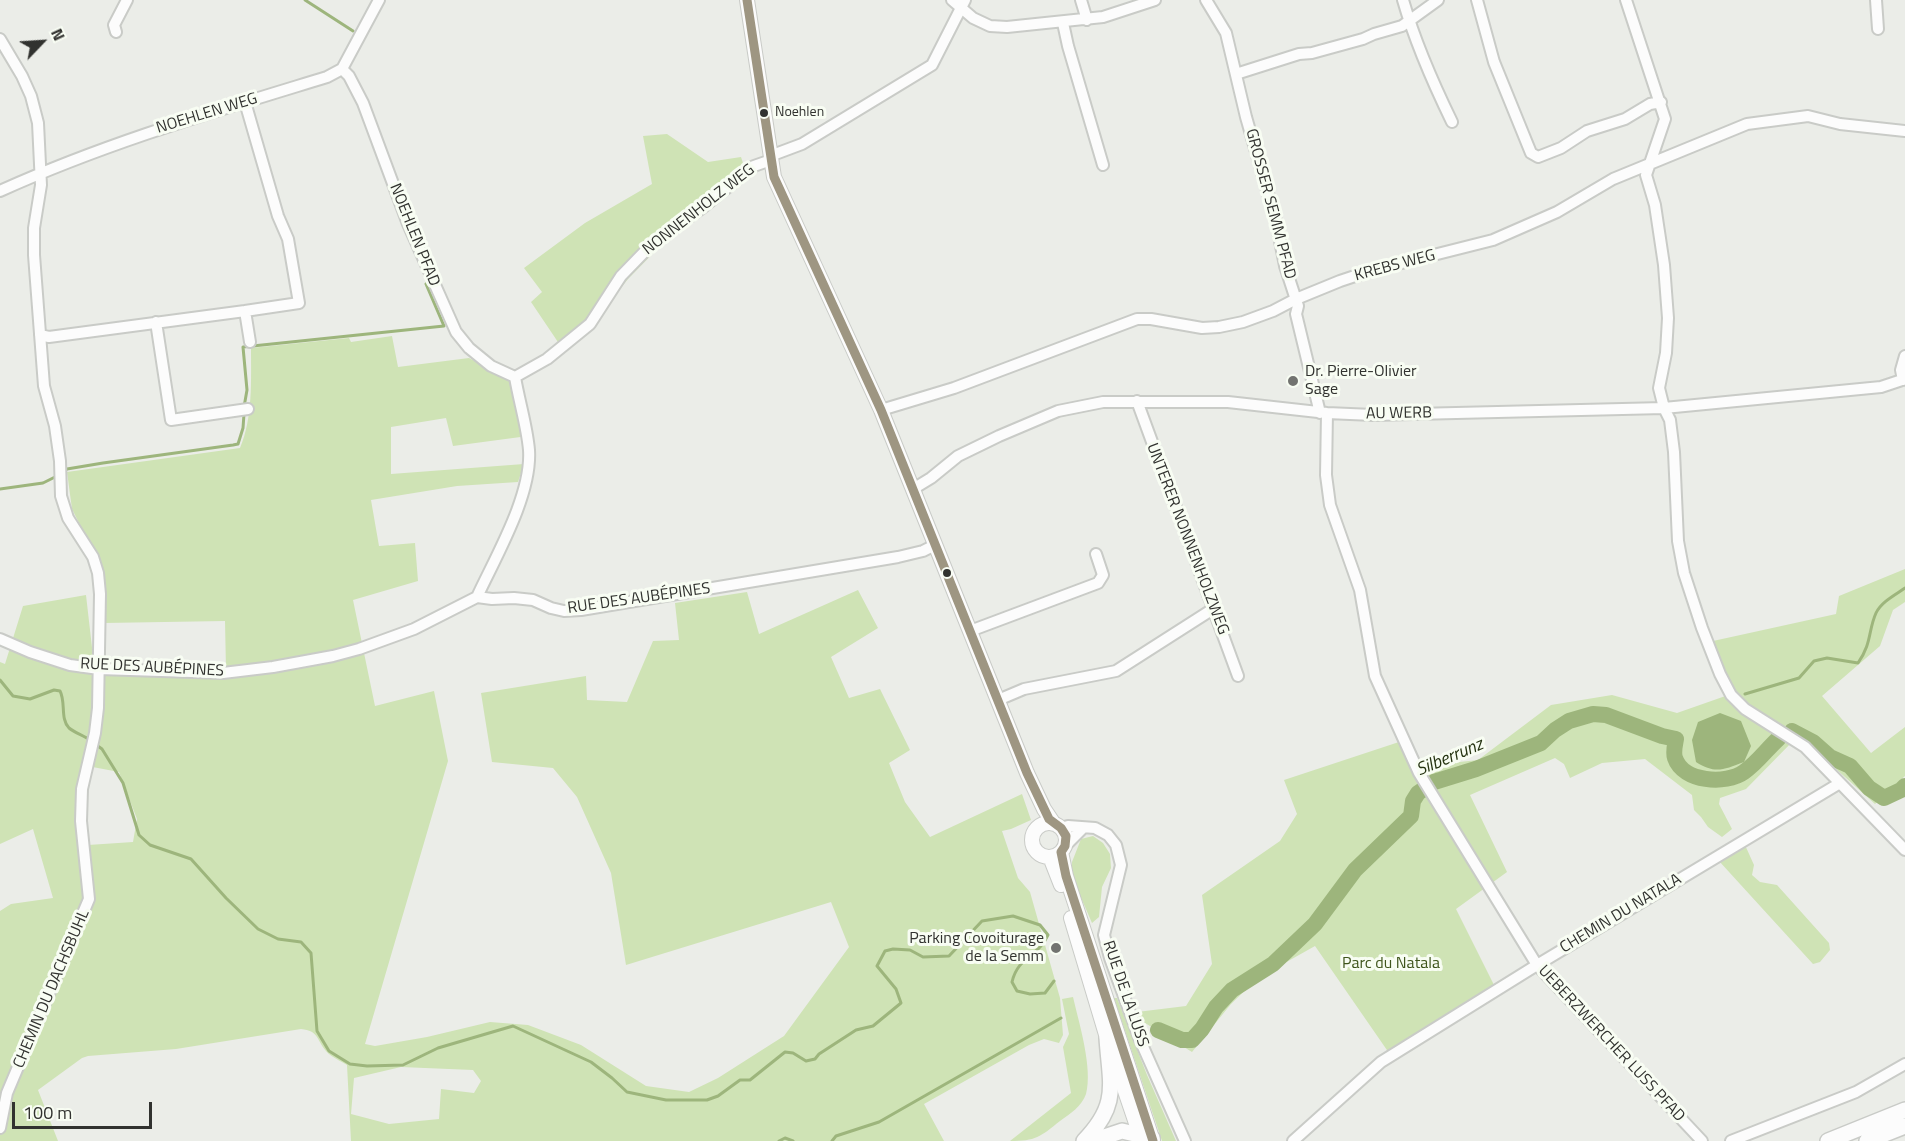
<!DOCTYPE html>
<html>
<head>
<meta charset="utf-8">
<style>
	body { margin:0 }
	#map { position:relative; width:1905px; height:1141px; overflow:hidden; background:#ebede8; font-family:"Titillium Web",sans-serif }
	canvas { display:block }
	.north { position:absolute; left:12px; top:12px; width:60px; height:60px; -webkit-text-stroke:4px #f8fdf3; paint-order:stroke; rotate:65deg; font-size:16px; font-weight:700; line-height:24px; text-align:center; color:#31322f }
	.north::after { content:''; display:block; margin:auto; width:21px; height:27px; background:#31322f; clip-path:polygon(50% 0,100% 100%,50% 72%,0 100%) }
	.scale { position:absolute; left:12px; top:1102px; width:140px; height:27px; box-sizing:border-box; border:3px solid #31322f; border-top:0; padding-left:8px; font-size:18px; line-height:21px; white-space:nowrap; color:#31322f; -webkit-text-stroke:4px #f8fdf3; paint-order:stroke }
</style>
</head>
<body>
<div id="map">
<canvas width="1905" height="1141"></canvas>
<div class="north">N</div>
<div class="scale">100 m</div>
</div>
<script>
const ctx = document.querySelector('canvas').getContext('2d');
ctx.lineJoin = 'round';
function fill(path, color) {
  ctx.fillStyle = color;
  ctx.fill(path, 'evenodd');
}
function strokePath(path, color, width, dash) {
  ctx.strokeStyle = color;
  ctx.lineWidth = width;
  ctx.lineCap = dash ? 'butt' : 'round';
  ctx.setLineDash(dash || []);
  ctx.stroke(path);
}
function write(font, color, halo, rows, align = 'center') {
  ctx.font = font + ' "Titillium Web",sans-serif';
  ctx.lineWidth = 6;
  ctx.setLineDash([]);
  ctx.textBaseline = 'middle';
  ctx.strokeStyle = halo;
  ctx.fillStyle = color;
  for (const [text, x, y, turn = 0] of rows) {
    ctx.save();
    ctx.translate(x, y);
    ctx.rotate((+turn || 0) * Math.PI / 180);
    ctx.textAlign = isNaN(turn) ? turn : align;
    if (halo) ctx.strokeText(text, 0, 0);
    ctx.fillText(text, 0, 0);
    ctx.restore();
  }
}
fill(new Path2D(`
	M667,134L708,162L741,157L748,178L674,232L628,279L581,338L564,351L531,302L542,292L524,268L585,223L652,184L643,136Z
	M392,336L398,367L469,358L514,382L528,436L453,446L446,418L391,427V474L524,464L518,482L457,486L371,500L379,546L415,543L418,581L353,600L375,706L434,691L448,761L365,1044L375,1046L427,1037L490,1022L528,1025L581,1045L646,1086L689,1092L718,1078L784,1036L849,947L831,902L626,965L611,873L577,797L553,768L492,762L481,693L586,676L587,700L627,702L653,641L679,640L675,603L747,592L759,634L858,590L878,628L831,657L849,698L880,689L910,750L889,763L905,802L930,837L1022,794L1031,820L1011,829L1002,831L1018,878L1030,892L1060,998L1063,1035L1059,1043L1044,1039L1029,1045L924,1104L944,1141H351L347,1065C341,1061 331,1057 326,1051C316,1039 319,1031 301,1029L176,1049L88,1056L82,1058L38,1090L58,1141H0V911L11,904L53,898L33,829L0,844V662L5,664L23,606L86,595L94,665L226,670L225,621L104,623L103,571L72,509L67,472L240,448C253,418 251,380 251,348L349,338L351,342ZM82,765L119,772L137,819L133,842L88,845L76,817ZM401,1067L473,1070L481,1081L474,1093L441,1089L439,1119L389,1124L351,1114L354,1078Z
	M1905,569V602L1893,610L1880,646L1822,696L1871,753L1905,727V776L1875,804L1826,760L1795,739L1746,789L1720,798L1719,804L1732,829L1722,837L1708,827L1701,817L1694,810L1692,795L1645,759L1602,763L1570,778L1564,764L1555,758L1470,795L1507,872L1456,909L1495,987L1389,1053L1315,946L1258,978L1231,1004L1192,1052L1137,1018V1012L1186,1006L1212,964L1202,895L1280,841L1297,814L1284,780L1402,741L1422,766L1478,760L1551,705L1612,695L1677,713L1734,693L1713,641L1836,614L1839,596Z
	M1093,836L1103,843L1110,854L1111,868L1102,887L1099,917L1092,923L1072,877V862L1081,839Z
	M1745,845L1754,865L1752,875L1760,882L1777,885L1829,943L1830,950L1820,962L1813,964L1719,861Z
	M1073,997C1079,1023 1093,1068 1086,1094C1082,1106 1070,1114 1060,1121C1040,1137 1036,1141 1010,1141L1071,1093L1063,1047L1069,1034L1062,999Z
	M1114,998H1117L1147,1075L1176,1141H1162Z`), '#cfe3b5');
fill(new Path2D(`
	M1720,713L1741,721L1751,746L1744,762C1723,770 1715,774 1696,762L1692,740L1698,722Z`), '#9db57c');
strokePath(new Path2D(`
	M305,0L353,31
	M244,407L247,390L243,347L444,326L426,284L431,280
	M62,473L67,469L103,463L233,445L238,444L243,428L244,414
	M0,489L43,483L57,476
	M0,680L13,696L30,699L54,690L60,691C66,702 60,719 69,728C75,733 83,735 90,740
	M1745,694L1799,678L1814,661L1827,658L1858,663C1872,643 1868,631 1876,613C1881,602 1895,595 1905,588
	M95,744L102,749L123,783L139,835L150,845L191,859L226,898L258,929L278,939L301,942L311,953L317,1031L329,1051L350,1064L367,1066L403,1065L438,1048L513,1026L591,1062L612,1078L627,1092L666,1100H707L718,1096L740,1080H750L785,1052L793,1053L806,1061L815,1059L819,1054L856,1030L873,1026L901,1003L896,989L877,966L885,951L893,949L910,950L923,957L949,956L982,921L1013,916L1040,925L1048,935C1039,956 1018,956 1012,982L1017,991L1030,994L1045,993L1054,981
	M779,1141L785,1138L793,1141
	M832,1141L836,1136L879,1122L1061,1018`), '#9db57c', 3);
strokePath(new Path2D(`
	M1792,731L1813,742L1830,757L1850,766L1869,788L1884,798L1901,790L1905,786
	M1158,1030L1182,1040H1192L1202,1029L1216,1007L1232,990L1273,964L1315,924L1355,870L1411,816L1413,801L1418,793L1434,782L1476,769L1541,743L1555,730L1569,721L1593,714L1606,715L1662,736L1676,739C1675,745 1673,752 1675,758C1683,782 1726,785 1744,772C1757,763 1767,749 1778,739`), '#9db57c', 16);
const minor = new Path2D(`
	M952,0L973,18L990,26L1007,27L1103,17L1155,0
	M1081,0L1087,20
	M1206,0L1226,33L1246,117L1276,221L1285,266L1298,306L1296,314L1320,413
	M1403,0C1415,42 1433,83 1452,122
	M1477,0L1494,62L1531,153L1538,157L1561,148L1587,131L1625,119L1650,104L1661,102
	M1626,0L1665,119L1646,175L1655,205L1664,265L1668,318L1666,353L1659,388L1664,408L1670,420L1674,452L1678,541L1684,573L1702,628L1720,674L1731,695L1745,709L1805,747L1905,850
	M1876,0L1878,29
	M1063,23L1068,46L1103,165
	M116,32L114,25L127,0
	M0,39L22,76L31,96L38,123L41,185L34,228V255L44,386L55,426L60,461L61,496L68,518L93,557L98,573L100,594L98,708L95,733L82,789L81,821L89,899L7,1093L0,1128
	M342,69L349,76L363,103L408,224L456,332L469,348L491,366L515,377
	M1236,74L1299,54L1312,53L1363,39L1374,34L1402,26L1438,0
	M245,102L278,216L288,239L299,303L245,311L250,342
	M770,156L802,144L932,65L965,0
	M0,191C106,143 216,111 327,77L342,69L379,0
	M156,322L171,420L248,409
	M40,335L49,337L245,311
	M1903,380L1901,370L1905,356
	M1137,401L1238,676
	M881,410L954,388L1137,319H1151L1202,328L1219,327L1243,322L1273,311L1296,299L1340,281L1370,271L1493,240L1557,212L1613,179L1747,124L1808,116L1840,124L1905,131
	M1327,413L1326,475L1330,505L1360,590L1375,676L1419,773L1537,965L1702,1141
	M913,489L931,478L958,456L999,436L1058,411L1103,402H1228L1327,413L1373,415L1664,408L1881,387L1905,379
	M477,597C496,556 532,495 529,450C527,426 519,401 515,377L547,359L590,324L621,276L653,243L702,208L754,166L771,160
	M970,631L1098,583L1103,575L1096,554
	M0,639L30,652L70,665L99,669L223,673L273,667L333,656L359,649L414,629L477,597L492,599L514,598L533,600L551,608L564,611L581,610L898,557L923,551L935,545
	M998,700L1024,689L1116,671L1213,609
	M1061,828L1068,826L1095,828L1108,835L1116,845L1121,865L1104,935L1110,958L1140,1040L1185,1141
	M1065,846L1083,828
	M1293,1141L1381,1062L1537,965L1840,783
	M1731,1141L1856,1092L1905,1064`);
const major = new Path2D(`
	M747,0L774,177L881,410L1027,773L1044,809L1054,824
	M1032 840a17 17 0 1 1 34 0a17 17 0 1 1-34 0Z
	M1061,852L1066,876L1153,1141
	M1050,857L1061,885
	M1071,918L1107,1038L1142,1141`);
const highway = new Path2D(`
	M1084,1141C1120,1104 1110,1084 1107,1038
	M1092,1141L1122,1131L1152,1138
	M1828,1141L1905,1110
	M1867,1141L1905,1126`);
strokePath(minor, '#c9cbc7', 14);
strokePath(major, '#c9cbc7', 16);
strokePath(highway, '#c9cbc7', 18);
strokePath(minor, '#fcfcfc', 10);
strokePath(major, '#fcfcfc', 14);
strokePath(highway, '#fcfcfc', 15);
strokePath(new Path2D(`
	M747,0L774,177L881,410L1027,773L1049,819L1061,828L1066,836L1065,846L1061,852L1066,876L1153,1141`), '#9e9682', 9);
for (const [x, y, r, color] of [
	[764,113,5,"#31322f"],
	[1293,381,6,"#727370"],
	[947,573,5,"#31322f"],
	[1056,948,6,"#727370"]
]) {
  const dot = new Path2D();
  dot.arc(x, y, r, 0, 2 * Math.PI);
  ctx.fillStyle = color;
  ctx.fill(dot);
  strokePath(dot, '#f8fdf3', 2);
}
write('14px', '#31322f', '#f8fdf3', [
	["Noehlen",775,113]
], 'left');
write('16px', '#31322f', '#f8fdf3', [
	["NOEHLEN WEG",207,114,-17],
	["GROSSER SEMM PFAD",1270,204,75],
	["NONNENHOLZ WEG",699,210,-38],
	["NOEHLEN PFAD",414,235,68],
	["KREBS WEG",1395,266,-15],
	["AU WERB",1399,414,-1],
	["UNTERER NONNENHOLZWEG",1187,539,69],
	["RUE DES AUBÉPINES",639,599,-8],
	["RUE DES AUBÉPINES",152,668,3],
	["CHEMIN DU NATALA",1621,914,-31],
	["CHEMIN DU DACHSBUHL",52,989,-67],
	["RUE DE LA LUSS",1125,994,71],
	["UEBERZWERCHER LUSS PFAD",1611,1044,47]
]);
write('16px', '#31322f', '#f8fdf3', [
	["Dr. Pierre-Olivier",1305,372],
	["Sage",1305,390],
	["Parking Covoiturage",1044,939,"right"],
	["de la Semm",1044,957,"right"]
], 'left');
write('16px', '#3f551c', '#f8fdf3', [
	["Parc du Natala",1391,964]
]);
write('italic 18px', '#253311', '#f8fdf3', [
	["Silberrunz",1450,758,-23]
]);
</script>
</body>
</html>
